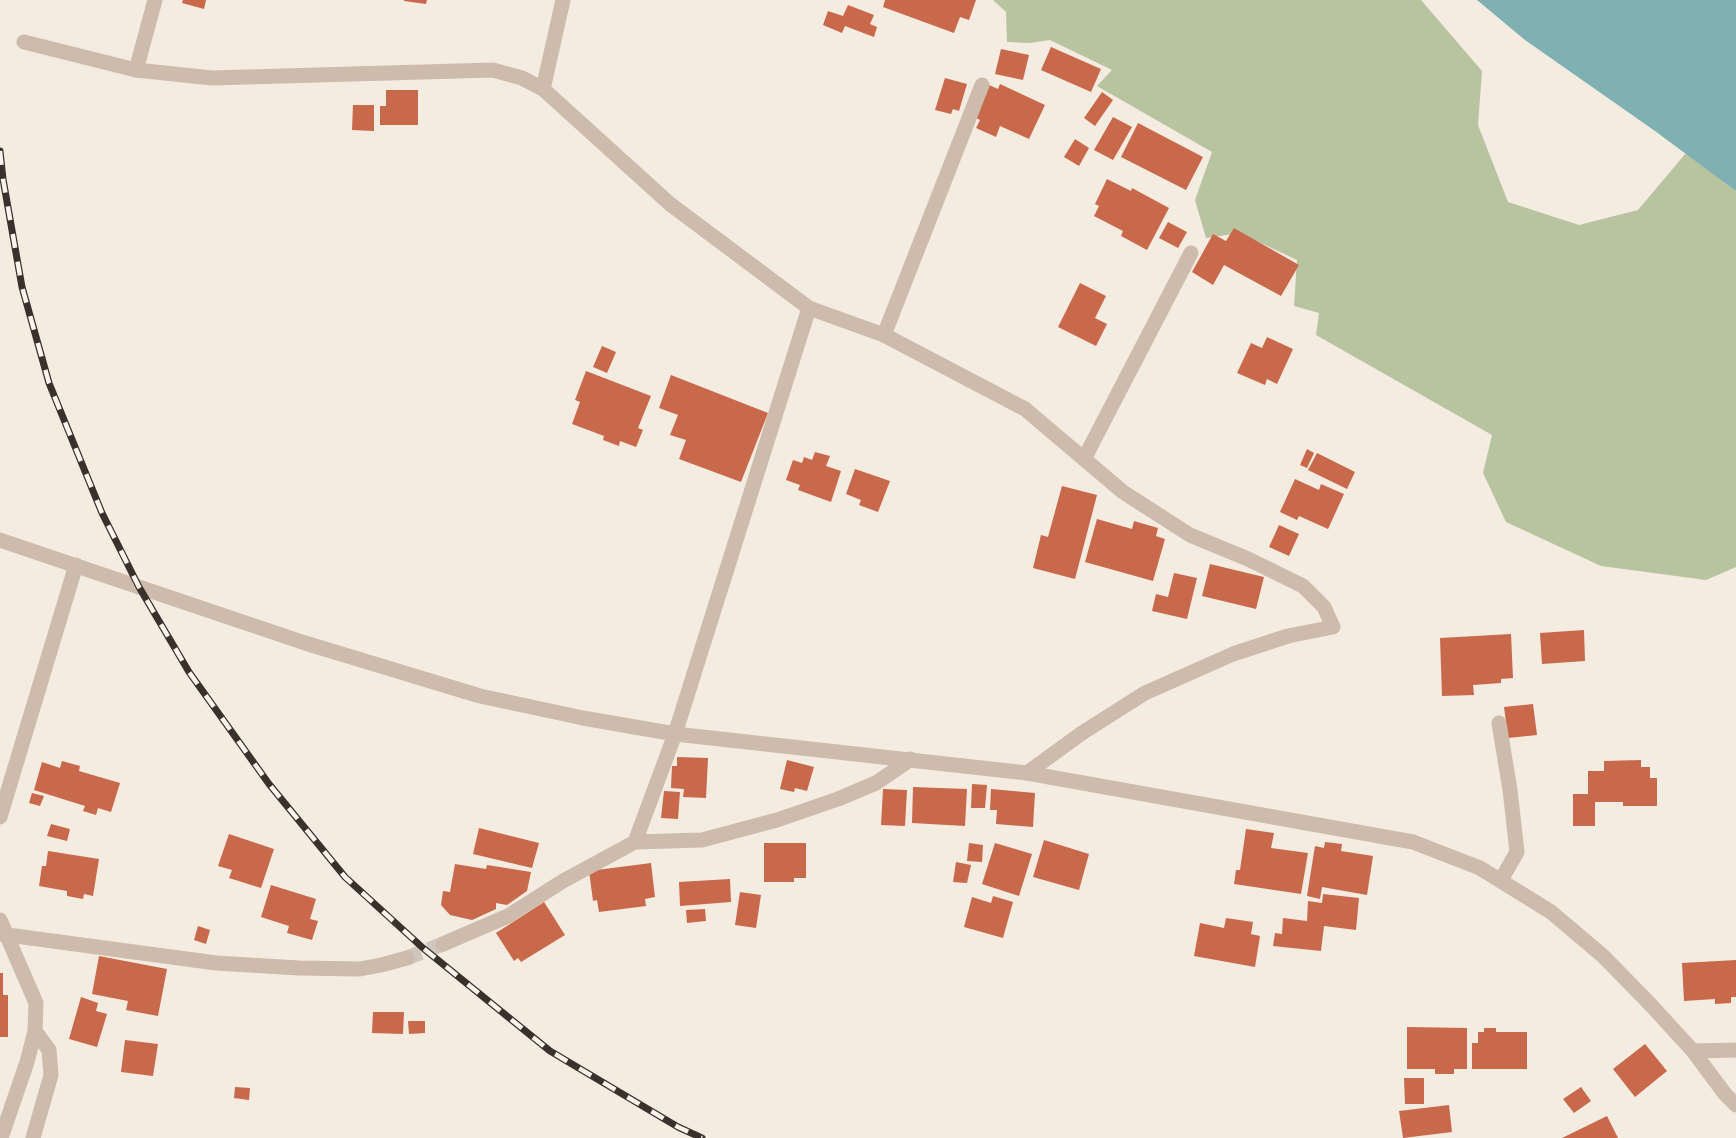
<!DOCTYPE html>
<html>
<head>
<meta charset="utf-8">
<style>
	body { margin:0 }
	canvas { display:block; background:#f4ebe1 }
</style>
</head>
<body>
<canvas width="1736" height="1138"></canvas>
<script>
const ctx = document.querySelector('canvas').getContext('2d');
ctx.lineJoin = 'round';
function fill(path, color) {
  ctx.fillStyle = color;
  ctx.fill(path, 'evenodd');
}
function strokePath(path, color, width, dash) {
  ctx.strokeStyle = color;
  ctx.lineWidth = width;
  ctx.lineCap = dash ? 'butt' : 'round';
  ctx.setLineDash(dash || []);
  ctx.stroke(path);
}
fill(new Path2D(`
	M993,0H1421L1482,71L1478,125L1508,202L1579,225L1638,210L1686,153L1736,191V567L1706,580L1601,566L1506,522L1483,473L1492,435L1316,335L1319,313L1294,306L1297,260L1240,233L1206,238L1195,200L1212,152L1097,86L1112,70L1050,40L1030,43L1007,42L1006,12Z`), '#b8c4a0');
fill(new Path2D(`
	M1477,0H1736V191L1655,131L1525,40Z`), '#7fb0b2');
fill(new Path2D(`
	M183,0H206L204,9L182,3Z
	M404,0H427L426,4L404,1Z
	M885,0H976L969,20L960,17L954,33L883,7Z
	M848,5L874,15L870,24L877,27L874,37L845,26L842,33L823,25L828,11L843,16Z
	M1051,47L1101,69L1091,92L1041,70Z
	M1001,49L1029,55L1023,80L995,74Z
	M945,78L967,84L959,111L953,109L951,114L935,110Z
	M1000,84L1045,105L1029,139L1000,126L996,137L976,128L980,120L974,117L989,85L998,89Z
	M386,90H418V125H380V106H386Z
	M1102,92L1113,100L1095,126L1084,118Z
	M353,105H374V131L352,130Z
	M1113,117L1132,127L1113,160L1094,150Z
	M1138,123L1203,157L1186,190L1121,157Z
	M1075,139L1089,148L1079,166L1064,157Z
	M1107,179L1131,191L1132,188L1169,208L1147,250L1121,236L1123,231L1094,216L1099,206L1095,204Z
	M1168,222L1187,232L1178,248L1159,238Z
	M1234,228L1299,265L1281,296L1224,265L1213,285L1192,272L1213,234L1226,241Z
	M1080,283L1106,296L1095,318L1107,324L1096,346L1058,327Z
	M1267,337L1293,349L1277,384L1267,379L1265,385L1237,373L1251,343L1262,348Z
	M602,346L616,352L607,373L593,367Z
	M586,371L651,396L638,428L643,430L636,447L620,441L619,446L603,440L604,436L572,424L580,402L575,400Z
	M671,375L768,413L741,482L679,459L686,440L670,435L678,415L659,408Z
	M1307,449L1314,453L1307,468L1300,465Z
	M815,452L830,456L826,466L841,471L831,502L798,490L800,485L786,480L793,460L802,463L804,457L812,460Z
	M1317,453L1355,472L1347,489L1308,470Z
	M855,469L890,481L878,512L859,505L861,500L846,494Z
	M1295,479L1319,490L1321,484L1344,494L1328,529L1299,516L1297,520L1280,512Z
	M1062,486L1097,495L1075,579L1033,568L1041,535L1048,537Z
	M1097,519L1132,529L1134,521L1158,528L1156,536L1165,539L1153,581L1085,562Z
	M1279,525L1299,534L1289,556L1269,547Z
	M1210,564L1264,577L1256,609L1202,596Z
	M1174,573L1197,578L1187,619L1152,611L1156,594L1168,597Z
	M1584,630L1585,661L1542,664L1540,633Z
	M1511,634L1513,678L1501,679V683L1473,685L1474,695L1442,696L1440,638Z
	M1533,704L1537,735L1508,738L1504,707Z
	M677,757L708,758L706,798L683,797L684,789L671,788L672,766H677Z
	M787,760L814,767L807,791L795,788L794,792L780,789Z
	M1641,760V767H1650V778H1657V806H1623V802H1595V826H1573V794H1588V771H1604V761Z
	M62,761L80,766L79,771L120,783L111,812L98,808L96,815L83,811L85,806L34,790L42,762L60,768Z
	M972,784L987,785L985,808H971Z
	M913,787L967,789L965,826L912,823Z
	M883,789L907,790L905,826L881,825Z
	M991,789L1035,793L1033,827L996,824L997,810H990Z
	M664,791L680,792L678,819L661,818Z
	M32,793L44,796L40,806L29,803Z
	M51,824L70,829L67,841L47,836Z
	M479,828L539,843L532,868L473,854Z
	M1246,829L1274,833L1271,848L1308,853L1301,894L1234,884L1236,870H1240Z
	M229,834L274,849L261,888L229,878L232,870L218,866Z
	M1044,840L1089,854L1079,890L1033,877Z
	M1325,842L1342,844L1341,851L1373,856L1367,895L1322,887L1320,899L1307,896L1315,846L1324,848Z
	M764,843H806V878H794V882H764Z
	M969,843L983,845L982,862L967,861Z
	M995,843L1032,854L1019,896L982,884Z
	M48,851L99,859L93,896L84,894L83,899L67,896V891L39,886L42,866H46Z
	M956,862L971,865L967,883L953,882Z
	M651,863L655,897L645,899L646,906L599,912L597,900L593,901L589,871Z
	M455,864L486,869L487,865L531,872L527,891L507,905L496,903V909L472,920L450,915L441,905L443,891L450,892Z
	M730,879L731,902L680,906L679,882Z
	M271,885L316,899L310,919L318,921L312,940L287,933L289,926L261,917Z
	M740,892L761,895L756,928L735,925Z
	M1323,894L1359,898L1356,930L1324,926L1321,951L1273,946L1275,933L1282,934L1283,918L1307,921L1308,901L1322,903Z
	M993,896L1013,902L1003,938L964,927L972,897L991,903Z
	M544,902L565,935L521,962L518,958L514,961L496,933Z
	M705,909L706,921L687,923L686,910Z
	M1226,918L1253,922L1251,934L1260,936L1255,967L1194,956L1200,923L1224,928Z
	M198,926L210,930L206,944L194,940Z
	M99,956L167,969L158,1016L126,1010L128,1001L92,994Z
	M1736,960V997H1731V1003L1715,1004V999L1684,1001L1682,963Z
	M0,973H3V995H8V1037H0Z
	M81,997L98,1003L96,1011L107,1014L97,1047L69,1039Z
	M373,1012H404L403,1034L372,1033Z
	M408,1021H425V1033L409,1034Z
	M1407,1027L1467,1028V1069H1454V1074H1435V1069H1407Z
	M1484,1028H1496V1032H1527V1069H1472V1043H1478V1032H1484Z
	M125,1040L158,1044L153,1076L121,1072Z
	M1645,1044L1667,1071L1635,1097L1613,1069Z
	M1404,1078H1424V1104H1405Z
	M235,1087L250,1088L249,1100L234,1098Z
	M1581,1087L1591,1101L1574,1113L1563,1099Z
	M1449,1105L1452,1132L1403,1138L1399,1111Z
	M1607,1116L1618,1138H1562Z`), '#c8694b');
strokePath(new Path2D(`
	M407,958L443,944`), '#cfc6bd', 15, [15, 8]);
strokePath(new Path2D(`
	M136,70L155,0
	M884,335L982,85
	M1084,459L1191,253
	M1499,723L1510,790L1517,852L1501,880
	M1693,1051L1736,1050`), '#cdbbac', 15);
strokePath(new Path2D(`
	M24,42L136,70L212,78L493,70L522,78L543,89L670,204L809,308L884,335L1025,409L1123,492L1190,535L1248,559L1303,586L1324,607L1333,627L1288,636L1233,654L1145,693L1082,733L1027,773
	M543,89L563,0
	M635,842L702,840L777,820L838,799L876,783L911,759
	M0,934L216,963L299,968L360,969L381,965L407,958
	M443,944L508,916L563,881L635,842L675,734L809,308
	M33,1138L51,1075L49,1050L35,1031`), '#cdbbac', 15);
strokePath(new Path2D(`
	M0,540L305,643L480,696L583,718L675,734L1027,773L1413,842L1480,868L1551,912L1603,956L1650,1004L1693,1051L1725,1094L1736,1105
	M0,817L76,565
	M0,920L36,1003L35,1031L27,1062L1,1138`), '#cdbbac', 15);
const rail = new Path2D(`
	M0,151L3,179L22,287L49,383L102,513L139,587L189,672L269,784L345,877L423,948L550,1051L678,1127L702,1138`);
strokePath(rail, '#3b302b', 7);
strokePath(rail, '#fbf5ee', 4.5, [14]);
</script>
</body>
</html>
